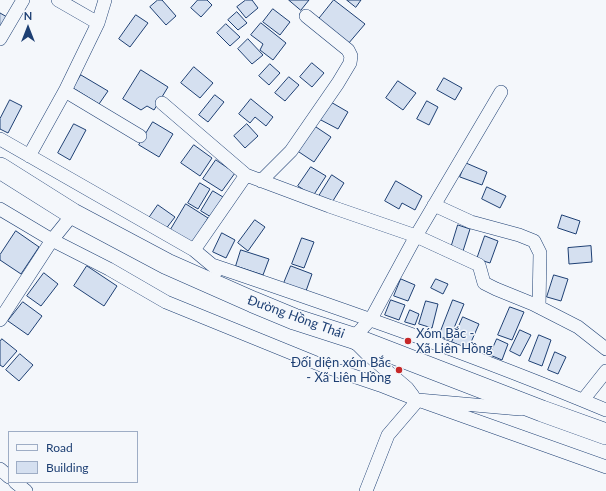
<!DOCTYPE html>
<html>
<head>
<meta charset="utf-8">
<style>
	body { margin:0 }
	#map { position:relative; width:606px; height:491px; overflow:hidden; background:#f4f7fb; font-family:Lato,sans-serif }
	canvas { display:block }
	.legend { position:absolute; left:8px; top:431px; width:130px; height:52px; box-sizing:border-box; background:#f4f7fb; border:1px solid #9eadc5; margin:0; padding:5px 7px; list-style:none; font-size:12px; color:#1d3f73 }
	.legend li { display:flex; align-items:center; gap:8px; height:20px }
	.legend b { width:20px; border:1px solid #9eadc5 }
	.north { position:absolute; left:8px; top:8px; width:40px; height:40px; -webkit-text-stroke:3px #f4f7fb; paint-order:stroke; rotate:0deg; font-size:11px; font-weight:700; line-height:16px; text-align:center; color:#1d3f73 }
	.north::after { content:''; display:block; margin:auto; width:14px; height:18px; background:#1d3f73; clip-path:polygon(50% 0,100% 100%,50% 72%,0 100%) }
</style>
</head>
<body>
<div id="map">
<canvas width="606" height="491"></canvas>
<ul class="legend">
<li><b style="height:5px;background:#f4f7fb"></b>Road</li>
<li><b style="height:11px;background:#d5e0f0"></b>Building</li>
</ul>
<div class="north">N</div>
</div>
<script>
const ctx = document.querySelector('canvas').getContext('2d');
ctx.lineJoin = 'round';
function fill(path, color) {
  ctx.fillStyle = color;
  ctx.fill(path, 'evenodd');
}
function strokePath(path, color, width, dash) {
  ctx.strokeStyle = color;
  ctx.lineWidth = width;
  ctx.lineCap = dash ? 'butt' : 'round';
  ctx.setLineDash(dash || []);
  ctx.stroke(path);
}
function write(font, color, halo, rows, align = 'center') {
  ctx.font = font + ' Lato,sans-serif';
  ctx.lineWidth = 3;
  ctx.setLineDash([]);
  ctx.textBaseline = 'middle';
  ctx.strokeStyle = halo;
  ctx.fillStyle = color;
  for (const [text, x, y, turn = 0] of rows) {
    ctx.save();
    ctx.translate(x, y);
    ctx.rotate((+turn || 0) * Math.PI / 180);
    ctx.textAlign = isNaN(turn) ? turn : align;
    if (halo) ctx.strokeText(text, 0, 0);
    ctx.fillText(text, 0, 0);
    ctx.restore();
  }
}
const building = new Path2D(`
	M158,0H162L176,16L166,25L150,7Z
	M198,0H207L212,5L201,17L191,8Z
	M246,0H252L258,8L246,18L237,7Z
	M289,0H309L301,10Z
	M334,0L365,24L348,44L318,20Z
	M347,0H361L356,7Z
	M273,9L290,22L280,35L263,22Z
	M237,12L247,23L238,30L228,20Z
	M0,13L7,17L0,28Z
	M136,15L148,23L130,47L119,39Z
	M261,23L286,43L273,60L260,50L263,44L251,35Z
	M226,24L240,37L230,46L217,33Z
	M248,39L263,55L252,64L238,49Z
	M312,63L324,73L312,87L300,77Z
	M270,64L280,73L269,85L259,76Z
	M194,67L213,83L200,98L181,83Z
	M141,70L168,87L154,110L147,106L141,110L123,99Z
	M81,75L108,91L99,104L73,88Z
	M289,77L299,85L285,101L275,93Z
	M444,78L462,88L455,100L437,90Z
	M398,81L416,93L403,110L386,98Z
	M215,95L224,102L208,122L199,115Z
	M251,99L273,117L266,126L255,117L250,123L239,114Z
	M10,100L22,106L8,133L0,129V119Z
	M329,101L348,112L338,129L319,119Z
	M427,101L438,107L429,125L417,119Z
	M153,122L173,134L159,157L139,145Z
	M74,124L86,130L70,160L58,153Z
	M247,124L258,136L245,148L234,136Z
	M313,125L331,137L314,162L296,150Z
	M194,145L212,158L200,176L181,163Z
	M216,160L235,173L222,191L203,179Z
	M466,163L487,172L482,185L460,177Z
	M311,167L326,176L313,196L298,186Z
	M332,175L344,183L331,204L319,196Z
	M396,181L422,196L415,210L402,203L399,209L385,201Z
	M200,183L210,189L198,209L188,203Z
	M487,187L506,196L500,208L482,199Z
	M213,191L223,197L211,217L201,211Z
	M186,204L208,218L192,245L170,231Z
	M158,205L175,217L165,230L149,218Z
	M562,215L580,221L576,234L558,228Z
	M255,220L265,227L248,251L238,243Z
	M458,225L470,229L463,251L451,248Z
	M16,231L39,247L21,274L0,260V255Z
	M222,233L235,240L226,258L213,252Z
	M485,236L498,241L490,263L477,259Z
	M302,238L314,242L304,268L292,264Z
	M591,246L592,262L569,264L568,248Z
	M241,250L269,259L263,275L236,266Z
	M87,266L117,286L104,306L74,286Z
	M291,266L312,274L306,291L284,283Z
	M44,273L58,284L41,306L27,296Z
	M554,275L568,279L561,301L547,297Z
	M401,279L415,285L408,301L394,296Z
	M436,279L448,284L443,294L431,288Z
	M391,300L405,305L399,320L385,315Z
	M453,300L464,304L449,340L439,336Z
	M426,301L438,304L432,328L419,324Z
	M23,302L42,316L28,335L8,321Z
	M510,307L524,312L512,340L498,335Z
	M410,310L419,314L415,325L405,322Z
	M463,317L479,324L468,349L452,342Z
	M520,330L531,335L520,356L510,351Z
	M539,335L551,340L542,366L529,361Z
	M2,339L17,351L3,367L0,365V342Z
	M497,339L508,344L502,360L490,355Z
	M555,352L566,357L558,374L548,370Z
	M20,354L33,365L19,381L6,370Z`);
fill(building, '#d5e0f0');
strokePath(building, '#1d3f73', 1);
const minor = new Path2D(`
	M58,0L98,23
	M0,39L23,0
	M65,91L140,136
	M162,103L246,175L329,206L416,236L479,265L484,283L496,289L533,304L578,327L606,349
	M0,139L194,250
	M29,156L65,91L98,23L105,0
	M261,181L291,151L338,83L350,63L351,56L348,50L306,16
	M434,205L471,222L519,235L534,241L540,253L539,307
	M0,209L52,240L109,269L166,302L321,365L380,385L418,400L520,409
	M212,265C345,310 477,356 606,410
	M218,270L194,250L246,175
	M0,320L52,240L73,214
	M413,396L407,388L366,353L356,343L353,338L371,319L416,236L501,92
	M583,400L606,371
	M0,469L9,477
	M15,482L26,491
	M366,491L388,435L418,400L606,467`);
const primary = new Path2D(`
	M0,168L73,214L167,264L253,302L294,319L353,338L542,411L606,434`);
strokePath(minor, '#1d3f73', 14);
strokePath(primary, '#1d3f73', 22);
strokePath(minor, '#f4f7fb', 13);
strokePath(primary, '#f4f7fb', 21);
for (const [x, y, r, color] of [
	[408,341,4,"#c62828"],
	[399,370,4,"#c62828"]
]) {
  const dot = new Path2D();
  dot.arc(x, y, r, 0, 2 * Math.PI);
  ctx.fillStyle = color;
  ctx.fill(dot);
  strokePath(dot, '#f4f7fb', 1.5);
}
write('13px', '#1d3f73', '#f4f7fb', [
	["Đường Hồng Thái",296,317,20]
]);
write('13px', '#1d3f73', '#f4f7fb', [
	["Xóm Bắc -",416,334],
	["Xã Liên Hồng",416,349],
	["Đối diện xóm Bắc",391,363,"right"],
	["- Xã Liên Hồng",391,378,"right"]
], 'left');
</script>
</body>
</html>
